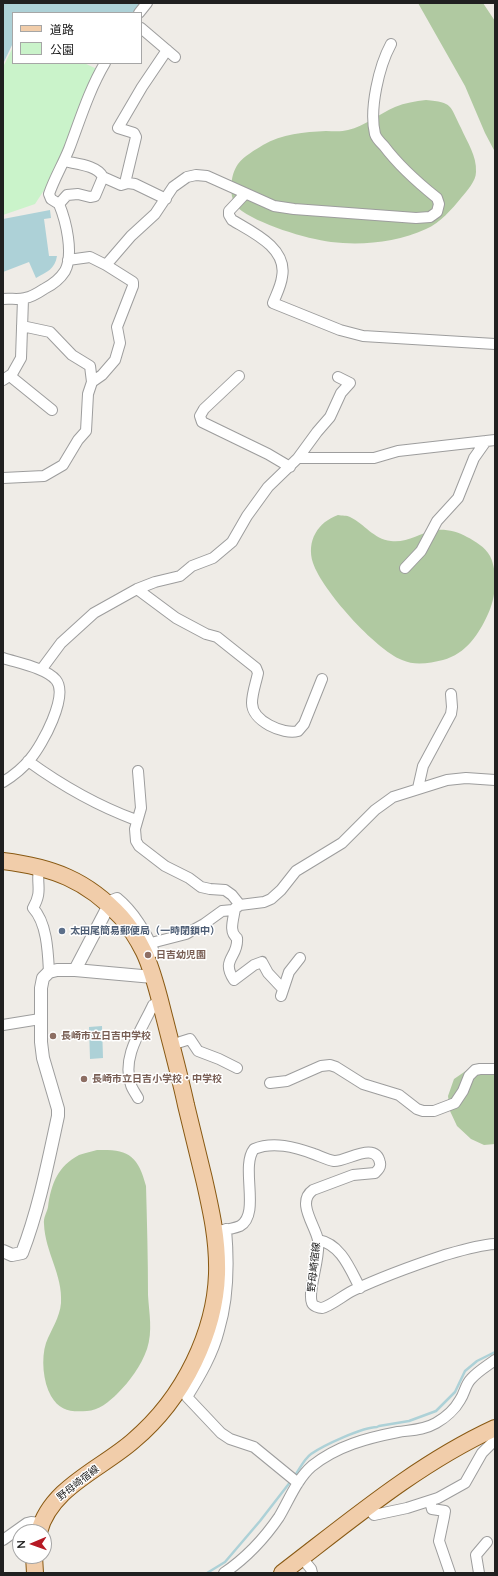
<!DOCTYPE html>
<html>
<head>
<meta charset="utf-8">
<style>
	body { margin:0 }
	#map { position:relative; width:498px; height:1576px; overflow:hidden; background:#efece7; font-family:Lato,"Noto Sans JP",sans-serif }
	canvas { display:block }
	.frame { position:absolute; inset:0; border:4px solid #202020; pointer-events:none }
	.legend { position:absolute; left:12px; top:12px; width:130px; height:52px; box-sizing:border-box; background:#fff; border:1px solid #a6a6a6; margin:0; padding:5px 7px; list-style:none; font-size:12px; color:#202020 }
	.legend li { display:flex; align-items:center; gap:8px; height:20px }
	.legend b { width:20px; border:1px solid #a6a6a6 }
	.north { position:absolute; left:12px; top:1524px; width:40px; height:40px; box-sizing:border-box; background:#fff; border:1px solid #a6a6a6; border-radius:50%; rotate:268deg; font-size:11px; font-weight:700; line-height:16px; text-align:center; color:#202020 }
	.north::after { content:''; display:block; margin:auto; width:14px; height:18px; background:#b61924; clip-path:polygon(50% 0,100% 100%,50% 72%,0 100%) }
</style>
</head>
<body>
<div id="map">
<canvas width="498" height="1576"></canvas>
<div class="frame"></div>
<ul class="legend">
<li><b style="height:5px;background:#f1cdaa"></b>道路</li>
<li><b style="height:11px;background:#caf3ca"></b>公園</li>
</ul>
<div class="north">N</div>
</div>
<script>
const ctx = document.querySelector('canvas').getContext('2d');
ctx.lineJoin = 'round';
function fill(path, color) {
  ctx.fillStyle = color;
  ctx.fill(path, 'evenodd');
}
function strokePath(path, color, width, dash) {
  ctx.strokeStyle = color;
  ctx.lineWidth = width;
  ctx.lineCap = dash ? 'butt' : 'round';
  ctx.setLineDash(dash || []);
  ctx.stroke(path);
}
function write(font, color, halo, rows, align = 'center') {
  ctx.font = font + ' Lato,"Noto Sans JP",sans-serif';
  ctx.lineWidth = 3;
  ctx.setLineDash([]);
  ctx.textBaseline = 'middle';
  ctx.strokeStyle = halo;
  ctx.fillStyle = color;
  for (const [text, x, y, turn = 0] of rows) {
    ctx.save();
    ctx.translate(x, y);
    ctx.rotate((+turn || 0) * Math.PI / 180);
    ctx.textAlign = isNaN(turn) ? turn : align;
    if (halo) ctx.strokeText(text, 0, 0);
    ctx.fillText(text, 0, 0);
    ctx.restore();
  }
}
fill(new Path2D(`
	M418,3H483L495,21V152L485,133L465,86Z
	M426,100C453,102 450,106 461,128C467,142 477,156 476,172C476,181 467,191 461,198C452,209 440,223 426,229C397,242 363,246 331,242C307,239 257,224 238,208C228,198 230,175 238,164C244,156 255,150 263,145C282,134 304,132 326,131C333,131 341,132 348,130C365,126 379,114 395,107C405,103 415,101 426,100Z
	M338,515C342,516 347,515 350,517C365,524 373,539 391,541C407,543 420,533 435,530C446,529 457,531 467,537C475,541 485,547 490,556C498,572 496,598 488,614C479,634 466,654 443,660C430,663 415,666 402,660C375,649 322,590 313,563C306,541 318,522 338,515Z
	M470,1068H495V1144L484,1145L471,1139L457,1126L450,1111L448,1096L454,1079Z
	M97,1150C128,1149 138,1155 146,1186C147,1222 148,1259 148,1295C149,1313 153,1331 147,1349C141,1366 130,1381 117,1394C110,1401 98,1411 87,1411C70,1412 60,1411 51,1396C43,1382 41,1358 46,1343C51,1330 60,1317 61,1303C63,1275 45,1252 44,1224C43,1218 47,1212 48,1207C51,1184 58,1166 79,1155C84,1153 91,1152 97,1150Z`), '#b0c9a1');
fill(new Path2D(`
	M13,47V63H84L97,69L62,156L50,181L35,204L3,215V67Z`), '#caf3ca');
fill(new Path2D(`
	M3,3H142L132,13H13V43L3,64Z
	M50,210L51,218L44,219L49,256H57C55,269 47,272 36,278L29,262L3,272V219Z
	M102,1026L103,1058L90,1059L89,1027Z`), '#add1d7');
strokePath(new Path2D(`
	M294,1477C299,1470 304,1459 311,1454C324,1445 363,1427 377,1427L379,1426L409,1421L436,1411L455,1392L465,1371L477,1361L495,1352
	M207,1573L225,1562L260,1521L291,1481`), '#add1d7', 2.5);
const minor = new Path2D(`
	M139,13L147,3
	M141,28L175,57
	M103,177L121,185L128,183L135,184L166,199
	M125,183L136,137L134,133L118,128L142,87L167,50
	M245,194L229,211V215L232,220C252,232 288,248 282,277C281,286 276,295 273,303L340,330L363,336L495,344
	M59,204L67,195L78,194L90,197L95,196L103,177C97,165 76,164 64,161
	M68,260L90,257L106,265
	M3,299C10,298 18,300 25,298C32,297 38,293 44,289C52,285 60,279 65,271C74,254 66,221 59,204L51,199L49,194C54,179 63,164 69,149C80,120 89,90 105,63
	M22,326L50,332L72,355L90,366L92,382
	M10,376L52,410
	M239,376L204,409L200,416L202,422L268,454L290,467
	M3,380L12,374L21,358L23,299
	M298,458L317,432L330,417L341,393L350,383L338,377
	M3,478L44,476L63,465L78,440L86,431L88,394L92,382L102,375L115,360L120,343L117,327L133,286V282L106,265L131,236L155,214L173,187L187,177L196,175L207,176L274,206L294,209L416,218L430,217L437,212L439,204L437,198C417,182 399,166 384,146C381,143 376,138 375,134C369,109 379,66 391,44
	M405,568L421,551L437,521L458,498L474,458L486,441
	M137,589L176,618L206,634L217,637L256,668L258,673C256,683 252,693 252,703C252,721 283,735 298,731L304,724L322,679
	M3,658C18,663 46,668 56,680C69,696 42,745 31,758C23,768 13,776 3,782
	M41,670L61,643L94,613L137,589L155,582L180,576L192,566L213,558L232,542L247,516L268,487L298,458H374L398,451L495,440
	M28,761C61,785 98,806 136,820
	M138,771L141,808L135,829L136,841L139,846L165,866L189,878L201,887L210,889L225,890L232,895L240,905
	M418,788L423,766L451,714L452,707L451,694
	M39,868C36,885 43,891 33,908C47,923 48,952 49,972
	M109,905L112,900L117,898C133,911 147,933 154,952
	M235,908C234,918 228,932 237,938C239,957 220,959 234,980L254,965L262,962L268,973L283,989
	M151,943L186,934L204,924L222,911L233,910L240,905L264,902L271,899L281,890L296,871L342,843L375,810L393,797L447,780L466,778L495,780
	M281,996L289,972L300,958
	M3,1025L40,1019
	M171,1045L190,1039L198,1051L219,1059L237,1068
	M270,1083L287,1081L321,1066L330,1065L336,1067L363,1084L399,1095L417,1109L423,1111H434L455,1103L463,1091L469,1076L475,1070L480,1069H495
	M138,1098C136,1094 132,1089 131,1085C121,1057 142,1029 153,1005L161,1002
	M226,1229C229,1263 229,1297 219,1330C213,1354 200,1376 187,1397L221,1433L230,1439L254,1447L298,1483
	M216,1231C223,1230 233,1229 240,1226C261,1214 240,1167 254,1149C273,1141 295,1147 314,1154C320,1156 327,1160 334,1161C346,1162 376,1140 380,1163C381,1167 378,1170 375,1173L353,1175L313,1190C296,1202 315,1225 318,1240C321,1257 307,1291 312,1303C313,1306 319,1308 322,1308C331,1306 345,1294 354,1290C382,1277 412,1266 442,1256C459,1251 477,1245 495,1244
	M318,1240C341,1244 350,1269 360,1288
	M430,1501L432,1509L445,1511L444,1517L439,1541L450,1573
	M367,1507L374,1515L407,1508L438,1498L465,1483L482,1453L495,1440
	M3,1540L27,1523L31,1522L41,1523
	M302,1558L311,1569L312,1573
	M224,1573C246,1558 264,1539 279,1517C289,1500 297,1479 312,1466C337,1446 367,1438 398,1432C411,1430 424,1430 436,1423C445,1418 455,1409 460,1400C465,1393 465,1385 471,1379C478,1371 487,1366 495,1360
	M479,1573L476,1555L487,1542`);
const tertiary = new Path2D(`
	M75,970L109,905
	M3,1251L12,1255L22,1253C39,1209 48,1162 58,1116V1109L43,1058L41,1042V988L43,978L49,972L57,970H75L153,977`);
const primary = new Path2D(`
	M3,861C52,867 87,880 121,917C130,927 138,940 144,952C154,973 159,997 165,1020C172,1048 180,1077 186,1105C192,1130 198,1154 204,1179C211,1210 218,1240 217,1274C216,1304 207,1335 194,1362C179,1393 159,1419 133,1441C101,1469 50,1488 39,1532
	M34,1556L35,1573
	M282,1573C350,1521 417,1464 495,1428`);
strokePath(minor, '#9d9d9d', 12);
strokePath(tertiary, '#9d9d9d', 14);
strokePath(primary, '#885913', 18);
strokePath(minor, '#fff', 10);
strokePath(tertiary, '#fff', 12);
strokePath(primary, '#f1cdaa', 16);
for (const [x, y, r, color] of [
	[62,931,4,"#5c6f8a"],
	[148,955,4,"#8d6e63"],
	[53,1036,4,"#8d6e63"],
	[84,1079,4,"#8d6e63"]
]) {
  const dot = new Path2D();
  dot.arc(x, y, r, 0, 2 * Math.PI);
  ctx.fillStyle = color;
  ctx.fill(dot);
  strokePath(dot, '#fff', 1.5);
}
write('bold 10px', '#4e5e75', '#fff', [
	["太田尾簡易郵便局（一時閉鎖中）",70,931]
], 'left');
write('bold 10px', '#785e54', '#fff', [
	["日吉幼児園",156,955],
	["長崎市立日吉中学校",61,1036],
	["長崎市立日吉小学校・中学校",92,1079]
], 'left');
write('10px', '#202020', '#fff', [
	["野母崎宿線",314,1267,-84],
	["野母崎宿線",78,1483,-38]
]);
</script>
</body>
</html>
